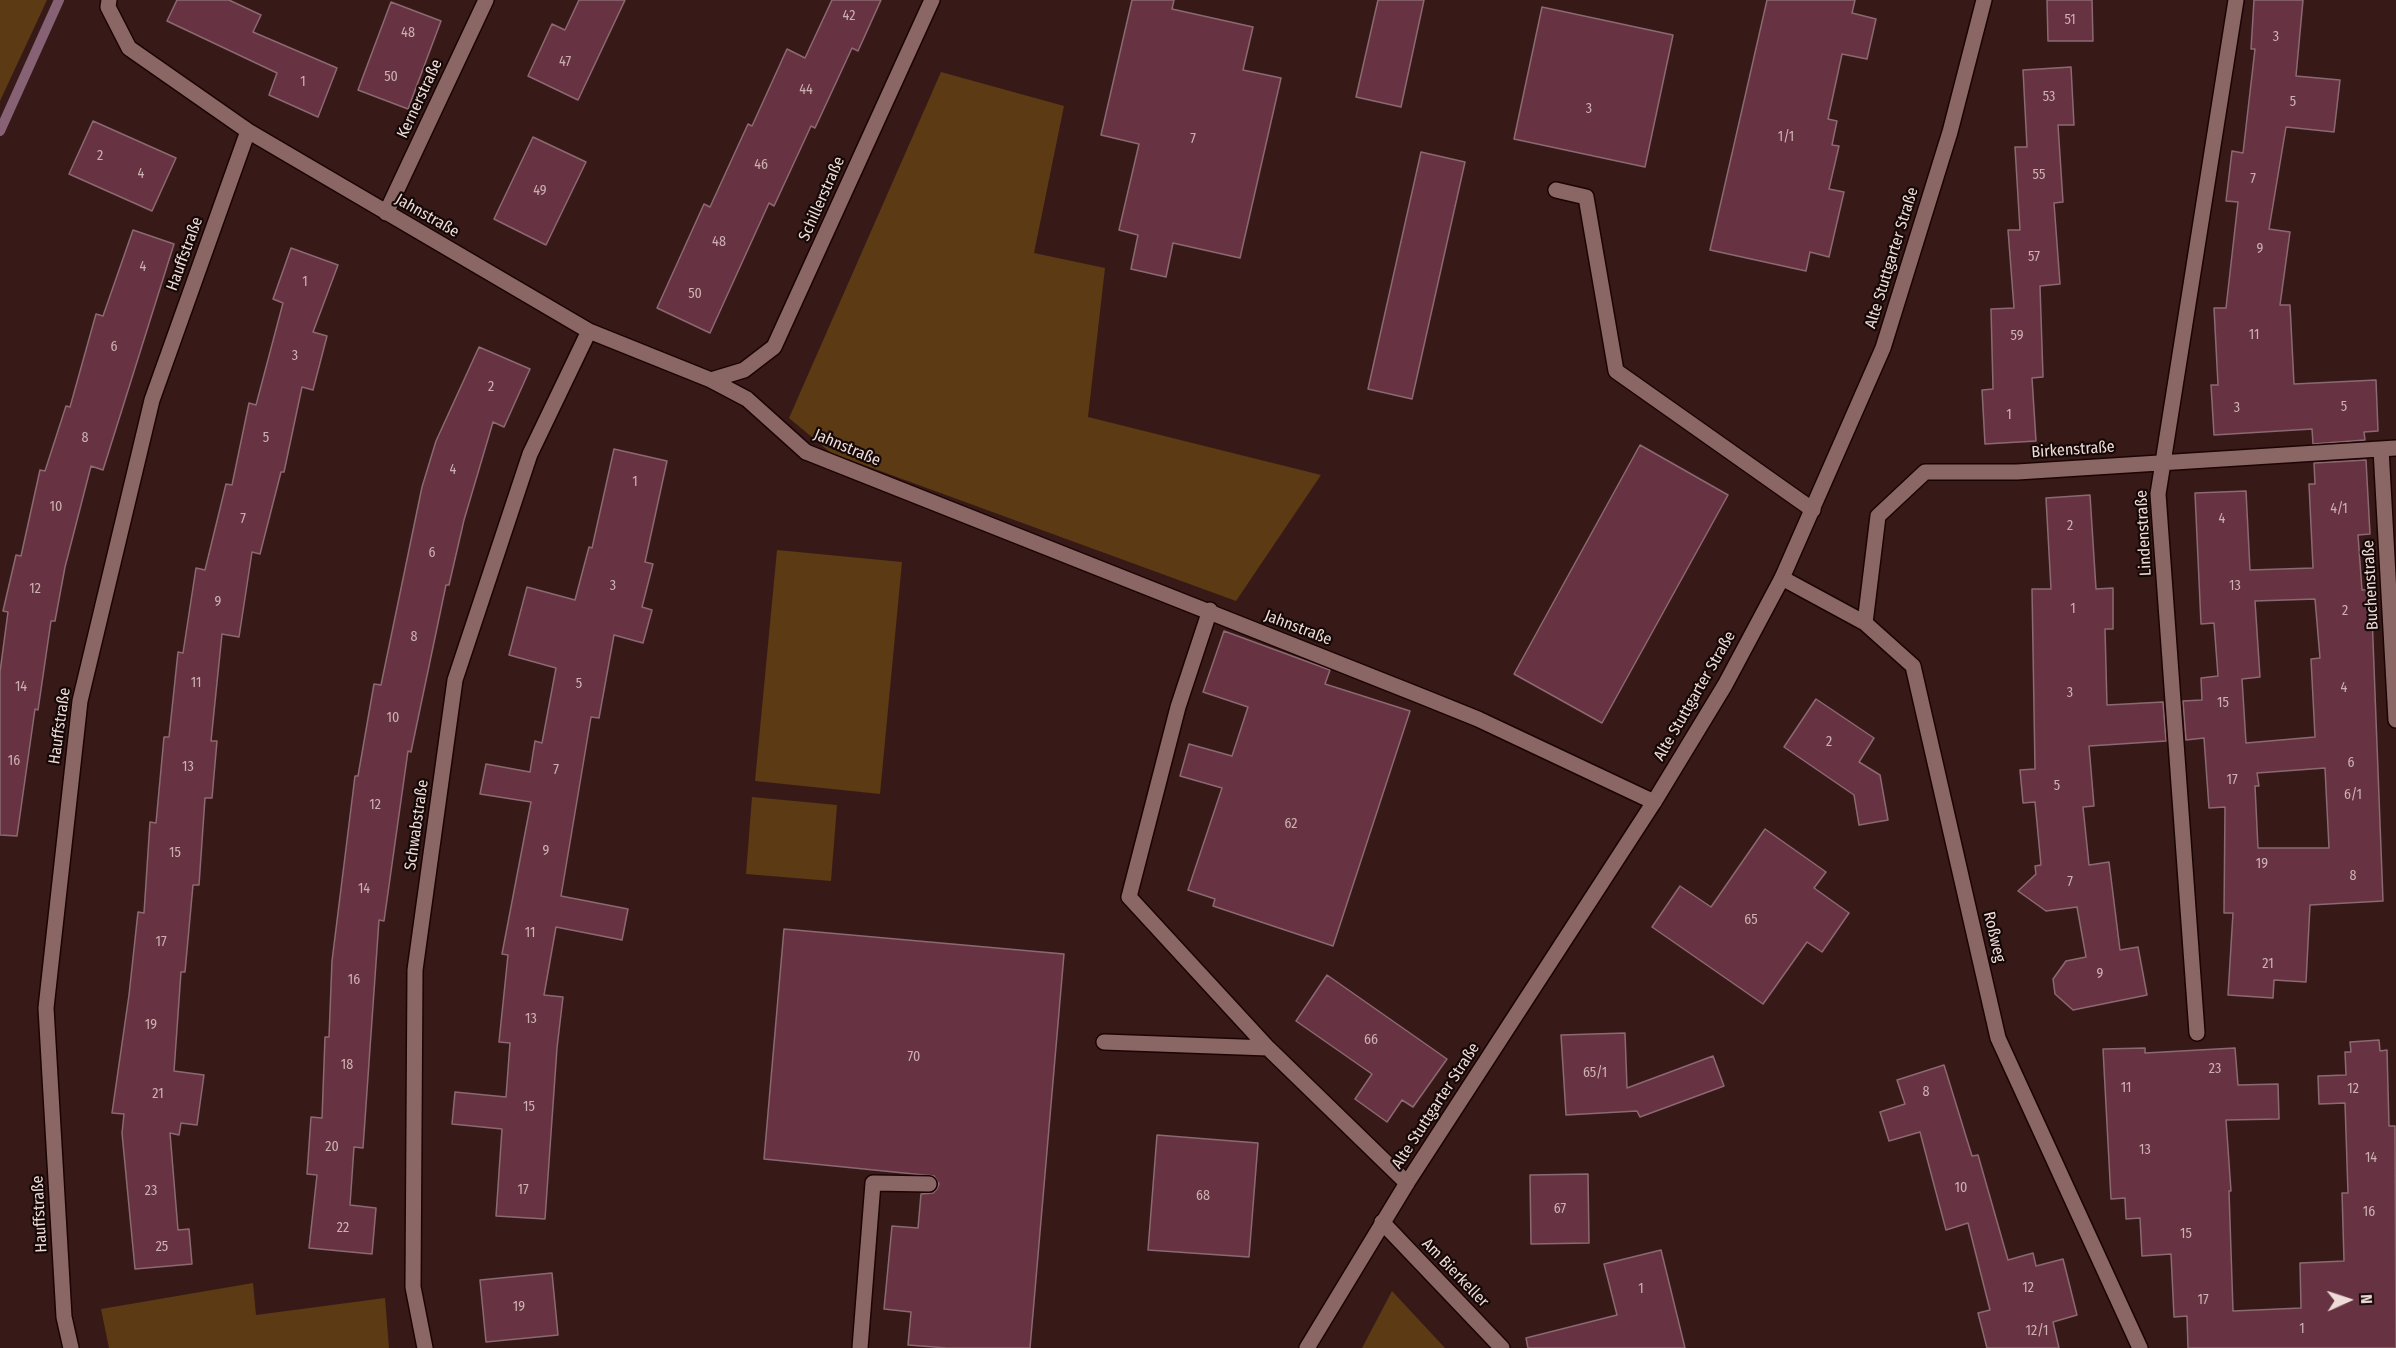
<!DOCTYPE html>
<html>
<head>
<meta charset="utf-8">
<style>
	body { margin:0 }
	#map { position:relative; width:2396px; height:1348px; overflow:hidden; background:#371a18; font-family:"Fira Sans Condensed",sans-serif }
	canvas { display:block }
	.north { position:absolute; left:2318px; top:1270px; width:60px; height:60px; -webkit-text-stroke:4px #150908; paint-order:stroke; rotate:87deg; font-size:16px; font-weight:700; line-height:24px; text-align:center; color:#efdbd8 }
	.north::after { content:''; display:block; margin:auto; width:21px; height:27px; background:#efdbd8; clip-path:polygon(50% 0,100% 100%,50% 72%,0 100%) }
</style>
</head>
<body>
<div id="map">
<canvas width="2396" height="1348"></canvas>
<div class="north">N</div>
</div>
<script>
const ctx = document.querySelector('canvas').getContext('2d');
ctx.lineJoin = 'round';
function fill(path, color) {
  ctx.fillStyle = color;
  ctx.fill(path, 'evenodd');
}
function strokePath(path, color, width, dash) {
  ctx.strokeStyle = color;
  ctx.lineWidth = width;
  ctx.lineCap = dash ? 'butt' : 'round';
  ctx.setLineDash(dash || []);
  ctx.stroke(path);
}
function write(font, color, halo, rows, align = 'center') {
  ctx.font = font + ' "Fira Sans Condensed",sans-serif';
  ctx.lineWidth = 4.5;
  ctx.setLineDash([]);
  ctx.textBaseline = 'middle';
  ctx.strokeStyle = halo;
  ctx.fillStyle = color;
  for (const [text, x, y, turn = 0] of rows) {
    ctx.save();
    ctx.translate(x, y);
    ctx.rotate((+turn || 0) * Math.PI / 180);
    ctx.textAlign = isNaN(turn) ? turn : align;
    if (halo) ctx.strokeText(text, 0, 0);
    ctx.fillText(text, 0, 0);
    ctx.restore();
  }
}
fill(new Path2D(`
	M0,0H47L0,101Z
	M941,72L1064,106L1034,253L1105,268L1088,417L1321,475L1236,601L831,453L789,418Z
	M777,550L902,562L880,794L755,781Z
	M752,797L837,805L831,881L746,874Z
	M253,1283L256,1315L385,1298L389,1348H109L101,1309Z
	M1392,1291L1445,1348H1362Z`), '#5b3a14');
strokePath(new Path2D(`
	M0,131L59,0`), '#876275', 10);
const building = new Path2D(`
	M177,0H229L261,15L253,32L337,68L318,117L269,95L277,73L167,21Z
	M579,0H625L578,100L528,76L552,24L565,30Z
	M832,0H881L858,51L852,48L815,128L811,126L774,206L769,203L710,333L657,308L704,204L710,207L748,124L752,126L787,49L805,58Z
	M1132,0H1174L1172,9L1253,27L1243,70L1281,78L1240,258L1173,243L1166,277L1131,269L1138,235L1119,230L1139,144L1101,135Z
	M1378,0H1424L1401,107L1356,97Z
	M1767,0H1855L1852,13L1876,19L1867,59L1842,54L1828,119L1837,121L1832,145L1839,146L1829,189L1844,192L1829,257L1810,252L1806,271L1710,250Z
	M2047,0H2092L2093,41H2048Z
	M2254,0H2303L2296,76L2340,80L2334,132L2286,127L2269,229L2290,232L2280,305H2290L2294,384L2376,380L2378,431L2364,432L2365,440L2313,444L2312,429L2214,435L2211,385H2218L2214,308H2226L2238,202L2226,201L2232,151L2243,153L2255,49H2251Z
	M391,2L441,21L408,109L358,90Z
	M1542,7L1673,35L1645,167L1514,139Z
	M2071,67L2074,125H2058L2063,202L2054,203L2060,284L2040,286L2043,377L2032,378L2036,441L1985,444L1982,390L1993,389L1991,309L2014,308L2008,230H2020L2015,147H2027L2023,70Z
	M93,121L176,158L152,211L69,174Z
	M533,137L586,162L546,245L494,219Z
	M1421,152L1465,162L1412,399L1368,389Z
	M133,230L174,244L103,470L91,466L65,567L55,621H51L38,710L35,709L17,836L0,835V672L8,612L3,611L16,555L21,556L40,470L45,471L66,406L70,407L96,314L103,316Z
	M291,248L338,265L313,332L327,336L313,390L302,387L284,472H281L260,554L252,552L239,637L222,634L211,741H217L212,798H205L199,885H193L185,972H181L174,1071L204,1075L197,1125L181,1123L179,1135L170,1133L178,1230L189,1229L192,1264L135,1269L122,1133L124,1114L112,1113L129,995L138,912L144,913L150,822L156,823L164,737H169L178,652L183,653L196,568L205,570L226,484L232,485L249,403L256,405L283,303L273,299Z
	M479,347L530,369L504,427L493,422L464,520L449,585H446L411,752L408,751L384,921L379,920L363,1148L354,1147L350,1205L376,1208L372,1254L309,1248L317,1175L307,1174L311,1117L322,1118L325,1037H329L332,961L355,776H358L374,684L381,685L422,487L436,441Z
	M1640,445L1728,495L1602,723L1514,674Z
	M614,449L667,461L645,562L653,564L642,607L652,610L643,643L614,635L599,718L591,717L561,896L628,909L622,940L556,927L544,995L563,997L557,1048L545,1219L496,1216L502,1129L452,1124L455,1092L506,1097L510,1043L499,1042L508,955L502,954L531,802L480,794L486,764L530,772L535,741L542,743L556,668L509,655L527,587L575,600L589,547L592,548Z
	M2366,460L2370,534L2358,535L2362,590L2371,589L2383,901L2310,905L2306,982L2274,980L2273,998L2228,995L2233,913H2224L2225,807L2209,808L2204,738L2186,740L2183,701L2202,700L2201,678L2218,676L2214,623L2201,624L2195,493L2246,491L2250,570L2313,568L2309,484H2315L2314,463ZM2315,599L2320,658L2311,659L2315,737L2246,743L2242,679L2260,677L2255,601ZM2325,768L2329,848H2258L2255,786H2259L2257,773Z
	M2090,495L2096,589L2113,588V629H2105L2107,705L2163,702L2166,741L2089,746L2094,806L2083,807L2089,865L2109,862L2120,950L2138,947L2147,995L2073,1010L2055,994L2053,979L2066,961L2086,957L2077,907L2046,911L2018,891L2036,874L2035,866L2041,865L2035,802L2023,803L2020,770L2035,769L2032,589H2051L2046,498Z
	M1224,631L1330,670L1325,684L1410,711L1333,946L1213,906L1215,899L1188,890L1222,788L1180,776L1189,744L1232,756L1248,707L1203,692Z
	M1816,699L1874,738L1859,762L1880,775L1888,820L1859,825L1854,795L1784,747Z
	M1765,829L1826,872L1814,888L1849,913L1822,952L1807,942L1763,1004L1652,927L1680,886L1711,907Z
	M784,929L1064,954L1030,1348H947L908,1345L911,1312L884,1309L892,1226L918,1228L921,1194L933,1193L937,1189L939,1184L934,1176L764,1159Z
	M1327,975L1447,1059L1413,1107L1402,1100L1387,1122L1355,1099L1372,1074L1296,1021Z
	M1625,1033L1627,1088L1713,1056L1724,1086L1640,1117L1637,1111L1566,1115L1561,1035Z
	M2379,1040L2380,1051L2387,1050L2389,1126H2395L2396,1348H2188L2187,1316L2174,1317L2171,1254L2142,1256L2140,1218L2126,1219L2125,1198L2111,1199L2103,1049L2145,1048V1053L2235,1048L2238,1085L2278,1084L2279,1119L2226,1120L2231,1191H2229L2233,1311L2301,1308L2300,1263L2344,1261L2342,1193H2348L2345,1103L2319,1104L2318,1076L2346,1075L2345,1052H2351L2350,1042Z
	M1944,1065L1972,1156L1978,1155L2008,1260L2033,1253L2036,1266L2063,1259L2077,1315L2053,1322L2059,1348H1987L1978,1313L1990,1310L1968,1223L1946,1230L1920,1132L1889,1141L1880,1112L1905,1104L1897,1080Z
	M1157,1135L1258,1143L1249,1257L1148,1250Z
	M1588,1174L1589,1243L1531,1244L1530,1175Z
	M1661,1250L1685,1348H1528L1526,1338L1617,1315L1604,1264Z
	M552,1273L558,1335L486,1342L480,1280Z`);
fill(building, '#673342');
strokePath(building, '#8c6972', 1.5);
const lane = new Path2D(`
	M1556,190L1586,197L1616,371L1813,510
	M806,452L1426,698L1478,719L1654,802
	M1210,610L1178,707L1129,897L1268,1048L1407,1183
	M1104,1042L1268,1048
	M860,1348L873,1183L929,1184`);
const street = new Path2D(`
	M109,0L108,7L129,48L248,131L589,331L711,380L747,399L806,452
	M386,213L486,0
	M711,380L744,370L774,347L932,0
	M2381,449L2396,720
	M1782,578L1865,623L1913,666L1998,1038L2140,1348
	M1865,623L1878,516L1925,472H2017L2396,448
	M2197,1033L2158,494L2236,0
	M1382,1222L1502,1348
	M71,1348L64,1317L46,1008L80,701L152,400L248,131
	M425,1348L413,1287L415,970L455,680L530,454L589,331`);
const secondary = new Path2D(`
	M1307,1348L1407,1183L1654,802L1725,685L1782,578L1883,348L1950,132L1984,0`);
strokePath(lane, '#1c0404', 18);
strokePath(street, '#1c0404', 18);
strokePath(secondary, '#1c0404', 18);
strokePath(lane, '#8a6764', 15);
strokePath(street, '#8a6764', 15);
strokePath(secondary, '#8a6764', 15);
write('14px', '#cdb1b2', null, [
	["42",849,16],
	["51",2070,20],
	["48",408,33],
	["3",2276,37],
	["47",565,62],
	["50",391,77],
	["1",303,82],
	["44",806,90],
	["53",2049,97],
	["5",2293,102],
	["3",1589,109],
	["1/1",1786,137],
	["7",1193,139],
	["2",100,156],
	["46",761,165],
	["4",141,174],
	["55",2039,175],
	["7",2253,179],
	["49",540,191],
	["48",719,242],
	["9",2260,249],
	["57",2034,257],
	["4",143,267],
	["1",305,282],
	["50",695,294],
	["11",2254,335],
	["59",2017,336],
	["6",114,347],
	["3",295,356],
	["2",491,387],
	["5",2344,407],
	["3",2237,408],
	["1",2009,415],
	["8",85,438],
	["5",266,438],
	["4",453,470],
	["1",635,482],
	["10",56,507],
	["4/1",2339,509],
	["7",243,519],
	["4",2222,519],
	["2",2070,526],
	["6",432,553],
	["3",613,586],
	["13",2235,586],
	["12",35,589],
	["9",218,602],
	["1",2073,609],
	["2",2345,611],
	["8",414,637],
	["11",196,683],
	["5",579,684],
	["14",21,687],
	["4",2344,688],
	["3",2070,693],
	["15",2223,703],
	["10",393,718],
	["2",1829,742],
	["16",14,761],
	["6",2351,763],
	["13",188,767],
	["7",556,770],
	["17",2232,780],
	["5",2057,786],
	["6/1",2353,795],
	["12",375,805],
	["62",1291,824],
	["9",546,851],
	["15",175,853],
	["19",2262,864],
	["8",2353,876],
	["7",2070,882],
	["14",364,889],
	["65",1751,920],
	["11",530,933],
	["17",161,942],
	["21",2268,964],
	["9",2100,974],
	["16",354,980],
	["13",531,1019],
	["19",151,1025],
	["66",1371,1040],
	["70",914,1057],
	["18",347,1065],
	["23",2215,1069],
	["65/1",1595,1073],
	["11",2126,1088],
	["12",2353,1089],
	["8",1926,1092],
	["21",158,1094],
	["15",529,1107],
	["20",332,1147],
	["13",2145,1150],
	["14",2371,1158],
	["10",1961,1188],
	["17",523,1190],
	["23",151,1191],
	["68",1203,1196],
	["67",1560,1209],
	["16",2369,1212],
	["22",343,1228],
	["15",2186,1234],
	["25",162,1247],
	["12",2028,1288],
	["1",1641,1289],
	["17",2203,1300],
	["19",519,1307],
	["1",2302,1329],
	["12/1",2037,1331]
]);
write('16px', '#efdbd8', '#150908', [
	["Kernerstraße",420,99,-65],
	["Schillerstraße",822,199,-66],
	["Jahnstraße",427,216,30],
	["Hauffstraße",185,254,-70],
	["Alte Stuttgarter Straße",1892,258,-73],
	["Jahnstraße",847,448,23],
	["Birkenstraße",2073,450,-4],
	["Lindenstraße",2144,533,-93],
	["Buchenstraße",2371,585,-93],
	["Jahnstraße",1298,628,21],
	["Alte Stuttgarter Straße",1695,696,-60],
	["Hauffstraße",60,726,-82],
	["Schwabstraße",417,825,-82],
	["Roßweg",1994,937,77],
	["Alte Stuttgarter Straße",1436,1106,-57],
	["Hauffstraße",40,1214,-93],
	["Am Bierkeller",1455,1273,46]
]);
</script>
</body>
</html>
